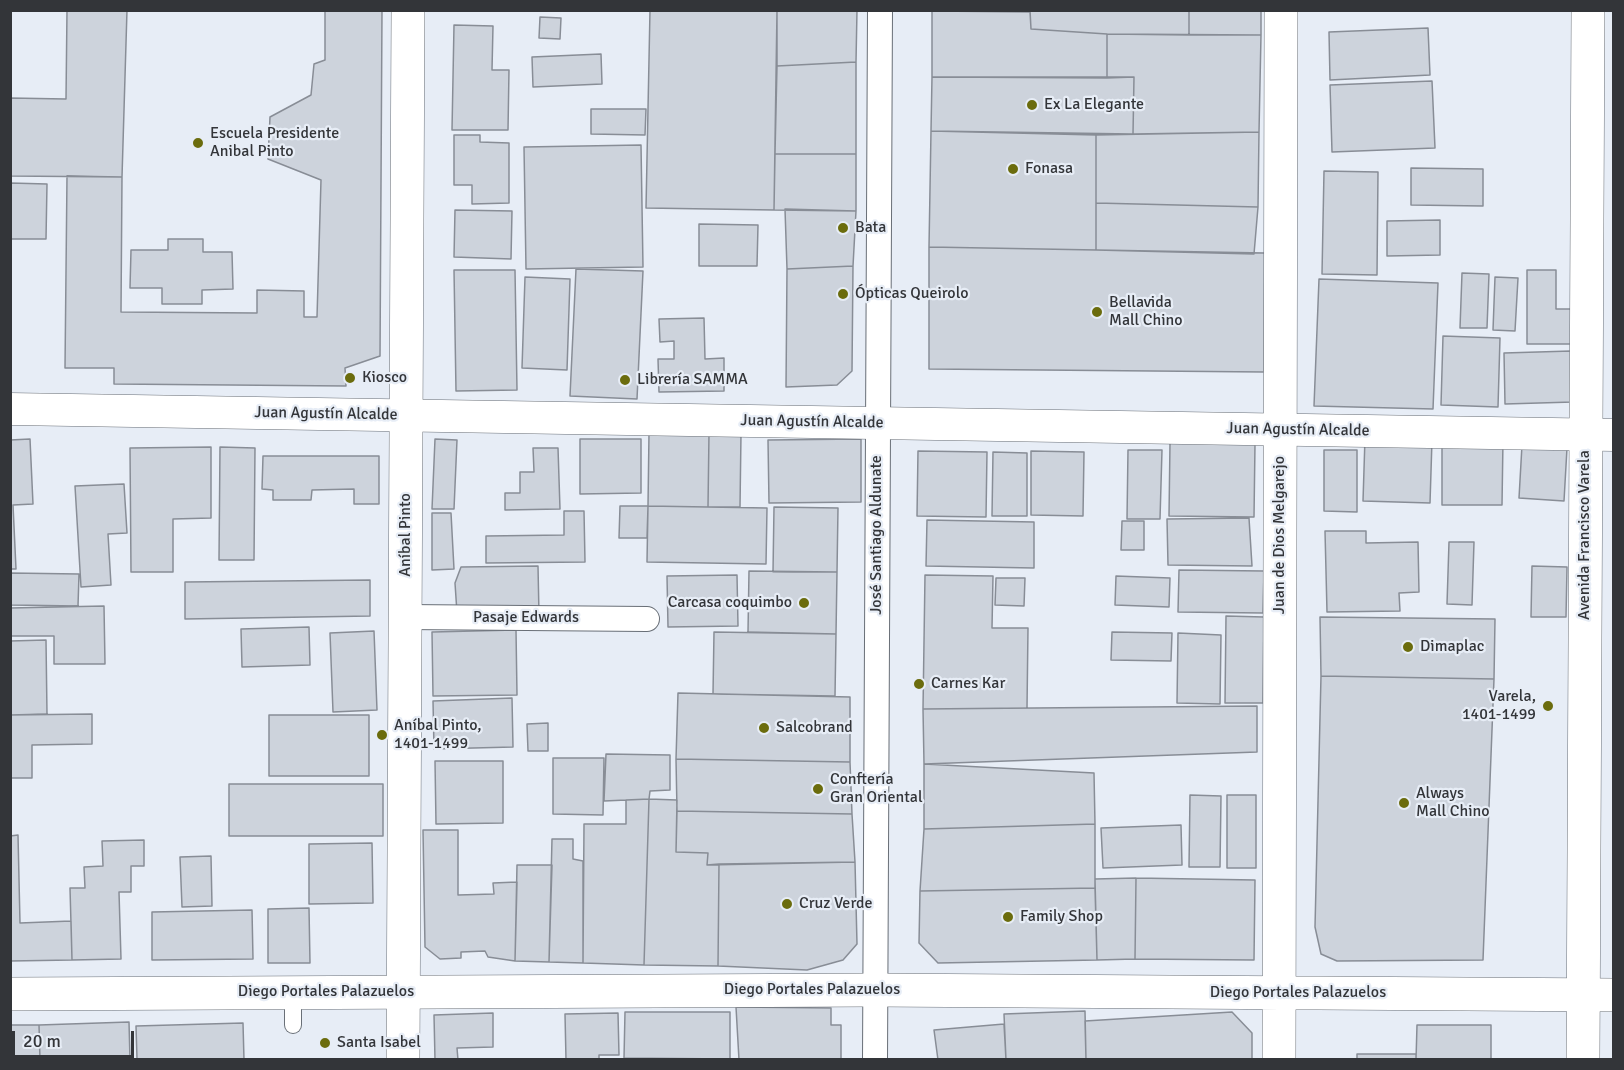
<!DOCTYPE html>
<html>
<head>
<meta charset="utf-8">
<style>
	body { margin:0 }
	#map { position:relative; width:1624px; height:1070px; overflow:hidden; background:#e7edf6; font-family:Signika,sans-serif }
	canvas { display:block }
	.frame { position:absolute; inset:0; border:12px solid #333539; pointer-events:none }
	.scale { position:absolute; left:12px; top:1031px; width:122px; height:27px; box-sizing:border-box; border:3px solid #333539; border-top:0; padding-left:8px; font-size:18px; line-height:21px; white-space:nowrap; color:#333539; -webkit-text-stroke:4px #e7edf6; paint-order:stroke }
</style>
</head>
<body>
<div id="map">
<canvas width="1624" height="1070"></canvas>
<div class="frame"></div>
<div class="scale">20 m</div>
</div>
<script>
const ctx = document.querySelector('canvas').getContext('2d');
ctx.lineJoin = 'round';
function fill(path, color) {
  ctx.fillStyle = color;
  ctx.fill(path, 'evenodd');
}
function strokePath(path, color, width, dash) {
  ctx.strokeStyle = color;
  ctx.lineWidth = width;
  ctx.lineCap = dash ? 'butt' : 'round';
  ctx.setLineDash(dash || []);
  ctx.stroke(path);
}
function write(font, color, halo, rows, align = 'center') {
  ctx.font = font + ' Signika,sans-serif';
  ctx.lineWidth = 4.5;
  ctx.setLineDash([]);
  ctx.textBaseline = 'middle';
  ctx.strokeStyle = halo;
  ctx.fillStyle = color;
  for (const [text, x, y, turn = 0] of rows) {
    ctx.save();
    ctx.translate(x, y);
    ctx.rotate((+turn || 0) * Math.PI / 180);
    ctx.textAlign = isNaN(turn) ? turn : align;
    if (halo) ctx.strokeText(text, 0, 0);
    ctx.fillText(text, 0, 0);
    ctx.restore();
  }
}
const building = new Path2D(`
	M67,10H127L122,177L10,176V98L66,99Z
	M325,10H382L380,356L345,368L346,386L114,384V368H65L67,176L122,177L121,312L257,313V290L304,291V317H317L321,180L268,159L270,117L311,95L314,64L325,60Z
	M650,10H777L774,210L646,208Z
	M777,10H857L856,62L777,66Z
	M932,10H1030V12Z
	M1030,10H1189V35L1107,34L1031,29Z
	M1189,10H1261V35H1189Z
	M932,11L1030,12L1031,29L1107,34V78L932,77Z
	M540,17L561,18L560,39L539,38Z
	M454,25L493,26L492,70H509L508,130H452Z
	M1428,28L1430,75L1330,80L1329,32Z
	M1107,34L1261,35L1259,132L1133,134L1134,77L1107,78Z
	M601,54L602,84L533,87L532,57Z
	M856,62V154H775L777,66Z
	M932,77H1134L1133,134L931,131Z
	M1432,81L1435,148L1332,152L1330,85Z
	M591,109H646L645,135L591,134Z
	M931,131L1096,135V250L929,247Z
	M1259,132L1258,207L1096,203V135Z
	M454,135H480V142L509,143V203L472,204V185H454Z
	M641,145L643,267L526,269L524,147Z
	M775,154H856V211L774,210Z
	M1411,168L1483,169V206L1411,205Z
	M1324,171L1378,172L1377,275L1322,274Z
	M10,183L47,184L46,239H10Z
	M1096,203L1258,207L1254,254L1096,250Z
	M785,209L856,211L853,266L787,269Z
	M455,210L512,211L511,259L454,257Z
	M1440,220V255L1387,256V221Z
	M699,224L758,225L757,266H699Z
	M168,239H203V252H232L233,289L202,290V304H162V288H130L131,250H168Z
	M929,247L1265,253L1264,372L929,369Z
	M853,266L852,371L837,385L786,387L787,269Z
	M576,269L643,271L637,399L570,396Z
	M454,270H515L517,390L456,391Z
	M1527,270H1556V309H1576V344H1527Z
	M1462,273L1489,274L1487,328H1460Z
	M525,277L570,279L567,370L522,368Z
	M1495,277L1518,278L1515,331L1493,330Z
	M1319,279L1438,283L1433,409L1314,406Z
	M704,318L705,359L724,358V391L659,392L658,359H674V341L660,342L659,319Z
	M1443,336L1500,338L1498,407L1441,405Z
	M1571,351L1573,402L1505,404L1504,353Z
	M649,433H709L708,507L648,506Z
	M709,433L741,434L740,507H708Z
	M1365,438L1432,440L1430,503L1363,501Z
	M30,439L33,504L13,505L16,569H10V440Z
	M435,439L457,440L454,509H432Z
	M580,439H641V493L580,494Z
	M861,439V502L769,503L768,440Z
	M1442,440H1503L1502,505H1442Z
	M1170,443L1255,444L1254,517L1169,516Z
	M1522,445L1567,448L1564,501L1519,498Z
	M211,447V518L173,519V572H131L130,448Z
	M220,447L255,448L254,560H219Z
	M533,448H558L560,509L505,510V493H520V472H534Z
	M1128,450H1162L1160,519H1127Z
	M1324,450H1357V512L1324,511Z
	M918,451L987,452L986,517L917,516Z
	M1031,451L1084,452L1083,516L1031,515Z
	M993,452L1027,453V516H992Z
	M263,456H379V504H354V489L312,490L311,500H273V490L262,489Z
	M124,484L127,533L108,534L111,585L81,587L75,486Z
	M620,506H648L647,538H619Z
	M648,506L767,508L766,564L647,562Z
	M774,507L838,508L837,572H773Z
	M564,511H584L585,562L486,563V536L564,535Z
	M432,513H451L454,569L432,570Z
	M1249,518L1252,566L1168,565L1167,519Z
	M927,520L1034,522V568L926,566Z
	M1122,521H1144V550H1121Z
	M1325,531H1366V543L1418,542L1419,592L1399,593L1400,611L1327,612Z
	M1449,542H1474L1472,605L1447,604Z
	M538,566L539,615L457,613L455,583L461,567Z
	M1532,566L1567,567L1566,617H1531Z
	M1179,570L1264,571L1263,613L1178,612Z
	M749,571L837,572L836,634L748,632Z
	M10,573L79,574L78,606L10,605Z
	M737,575L738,626L668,627L667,576Z
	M925,575L993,576L992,628H1028L1027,708L923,709Z
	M1116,576L1170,578L1169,607L1115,605Z
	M996,578H1025L1024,606L995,605Z
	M370,580V616L185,619V582Z
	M104,606L105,664H54V636H10V608Z
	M1226,616L1264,617L1263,703H1225Z
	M1320,617L1495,619L1494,679L1321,676Z
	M309,627L310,665L242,667L241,629Z
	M516,630L517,695L433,696L432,632Z
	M374,631L377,710L333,712L330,633Z
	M714,632L836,634L835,696L713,694Z
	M1112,632L1172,633L1171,661L1111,660Z
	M1178,633L1221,635L1220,704L1177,703Z
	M46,640L47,714L10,715V641Z
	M1321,676L1494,679L1483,960L1337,961L1321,954L1315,927Z
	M678,693L850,697V762L676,759Z
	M512,698L513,747L434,749L433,701Z
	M1257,706V752L924,764L923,709Z
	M92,714V744L32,745V778H10V715Z
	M269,715H369V776H269Z
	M548,723V751H528L527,724Z
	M606,754L670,755V790L650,791L649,799L604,801Z
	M553,758H604L603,815L553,814Z
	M676,759L850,762L852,814L677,811Z
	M435,761H503V823L436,824Z
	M924,764L1094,773L1095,824L924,829Z
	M229,784H383V836H229Z
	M1190,795L1221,796L1220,867H1189Z
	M1227,795H1256V868H1227Z
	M649,799L644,965L583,963L584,824H626V800Z
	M649,799L677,800L676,852L708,853L707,865L719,864L718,966L644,965Z
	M677,811L852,814L855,862L707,865L708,853L676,852Z
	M1095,824V888L920,891L924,829Z
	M1181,825L1182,865L1103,868L1101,828Z
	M423,830H458V895L494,894L493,883L517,882L515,961L488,957L485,951L461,952V958L440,959L425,947Z
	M18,835L20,923L71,921L72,960L10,961V836Z
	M552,839H573V859L583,861V963L549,962Z
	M144,840V866H131V892H119L121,959L72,960L70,888H85L84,867L103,866L102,841Z
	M372,843L373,903L309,904V844Z
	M211,856L212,906L182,907L180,857Z
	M855,862L857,944L843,960L807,970L718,966L719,864Z
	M517,865H552L549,962L515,961Z
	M1136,878L1135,959L1097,960L1095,879Z
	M1136,878L1255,880L1254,960L1135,959Z
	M1095,888L1097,960L938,963L919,943L920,891Z
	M309,908L310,963H268V909Z
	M252,910L253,959L152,960V912Z
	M736,1007L831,1008V1025H841V1060H739Z
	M1085,1011L1086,1060H1006L1004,1014Z
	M625,1012H730V1059L624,1058Z
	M1232,1012L1252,1033V1060H1086L1085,1021Z
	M493,1013V1047L457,1048L458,1060H435L434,1015Z
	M618,1013L619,1055H599V1060H566L565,1014Z
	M129,1022L130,1060H40L39,1025Z
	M243,1023L244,1060L137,1059L136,1026Z
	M1004,1024L1006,1060H938L934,1030Z
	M10,1025H39L40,1060H10Z
	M1417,1025H1491V1060H1416Z
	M1357,1054H1416V1060H1357Z`);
fill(building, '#cdd3dc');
strokePath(building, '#888d96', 1.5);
const service = new Path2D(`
	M293,1025V993`);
const pedestrian = new Path2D(`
	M405,617L647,619
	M875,1060L880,10`);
const minor = new Path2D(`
	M10,409L1614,435`);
const tertiary = new Path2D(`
	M10,994L874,990L1614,995
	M1279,1060L1281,10`);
const secondary = new Path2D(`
	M403,1060L408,10`);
const primary = new Path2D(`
	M1583,1060L1588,10`);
strokePath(service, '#696f77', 18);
strokePath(pedestrian, '#696f77', 26);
strokePath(minor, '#696f77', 33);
strokePath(tertiary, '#696f77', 34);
strokePath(secondary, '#696f77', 34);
strokePath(primary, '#696f77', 34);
strokePath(service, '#fff', 16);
strokePath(pedestrian, '#fff', 24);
strokePath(minor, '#fff', 32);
strokePath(tertiary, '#fff', 33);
strokePath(secondary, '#fff', 33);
strokePath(primary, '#fff', 33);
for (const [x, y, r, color] of [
	[1032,105,6,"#6b6c0d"],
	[198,143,6,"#6b6c0d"],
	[1013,169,6,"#6b6c0d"],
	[843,228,6,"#6b6c0d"],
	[843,294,6,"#6b6c0d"],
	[1097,312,6,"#6b6c0d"],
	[350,378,6,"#6b6c0d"],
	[625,380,6,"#6b6c0d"],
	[804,603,6,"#6b6c0d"],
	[1408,647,6,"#6b6c0d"],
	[919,684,6,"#6b6c0d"],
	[1548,706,6,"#6b6c0d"],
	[764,728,6,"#6b6c0d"],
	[382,735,6,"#6b6c0d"],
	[818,789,6,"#6b6c0d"],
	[1404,803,6,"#6b6c0d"],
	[787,904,6,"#6b6c0d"],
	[1008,917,6,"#6b6c0d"],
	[325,1043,6,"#6b6c0d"]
]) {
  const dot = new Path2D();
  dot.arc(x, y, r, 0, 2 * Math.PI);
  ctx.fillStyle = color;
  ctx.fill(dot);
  strokePath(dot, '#e7edf6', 2);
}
write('16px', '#333539', '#e7edf6', [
	["Ex La Elegante",1044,105],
	["Escuela Presidente",210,134],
	["Anibal Pinto",210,152],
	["Fonasa",1025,169],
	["Bata",855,228],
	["Ópticas Queirolo",855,294],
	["Bellavida",1109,303],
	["Mall Chino",1109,321],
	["Kiosco",362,378],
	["Librería SAMMA",637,380],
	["Carcasa coquimbo",792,603,"right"],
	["Dimaplac",1420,647],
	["Carnes Kar",931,684],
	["Varela,",1536,697,"right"],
	["1401-1499",1536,715,"right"],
	["Aníbal Pinto,",394,726],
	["1401-1499",394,744],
	["Salcobrand",776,728],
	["Conftería",830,780],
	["Gran Oriental",830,798],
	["Always",1416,794],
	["Mall Chino",1416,812],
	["Cruz Verde",799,904],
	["Family Shop",1020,917],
	["Santa Isabel",337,1043]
], 'left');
write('16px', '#333539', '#e7edf6', [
	["Juan Agustín Alcalde",326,414,1],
	["Juan Agustín Alcalde",812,422,1],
	["Juan Agustín Alcalde",1298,430,1],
	["Aníbal Pinto",406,535,-90],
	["José Santiago Aldunate",877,535,-90],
	["Juan de Dios Melgarejo",1280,535,-90],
	["Avenida Francisco Varela",1585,535,-90],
	["Pasaje Edwards",526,618],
	["Diego Portales Palazuelos",812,990],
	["Diego Portales Palazuelos",326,992],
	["Diego Portales Palazuelos",1298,993]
]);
</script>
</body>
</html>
